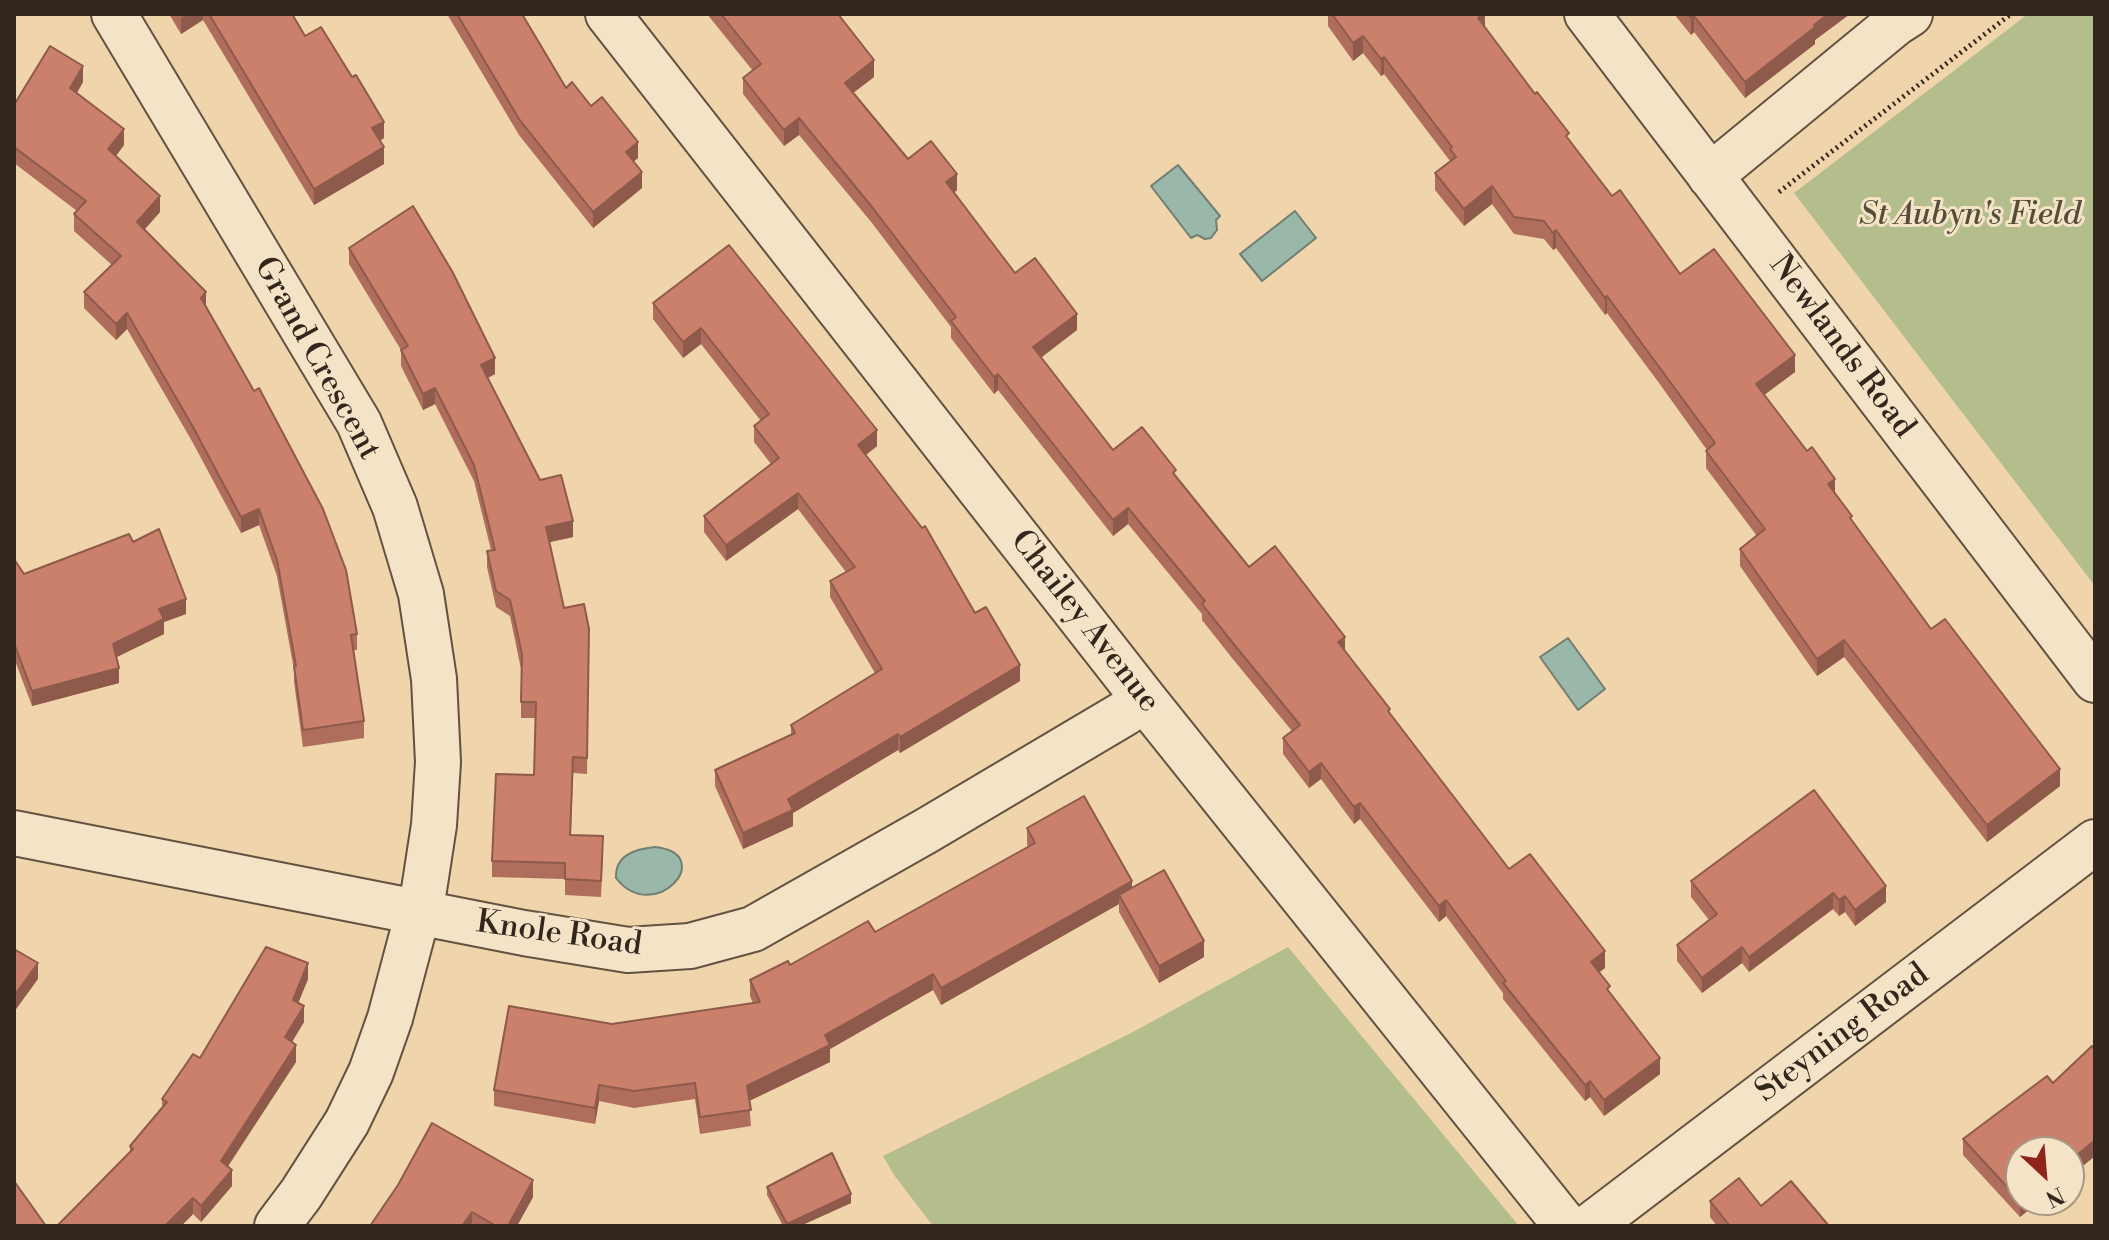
<!DOCTYPE html>
<html>
<head>
<meta charset="utf-8">
<style>
	body { margin:0 }
	#map { position:relative; width:2109px; height:1240px; overflow:hidden; background:#f0d4ab; font-family:"Libre Bodoni",serif }
	canvas { display:block }
	.frame { position:absolute; inset:0; border:16px solid #33271d; pointer-events:none }
	.north { position:absolute; left:2005px; top:1136px; width:80px; height:80px; box-sizing:border-box; background:#f5e3c8; border:2px solid #a79884; border-radius:50%; rotate:154deg; font-size:22px; font-weight:700; line-height:32px; text-align:center; color:#33271d }
	.north::after { content:''; display:block; margin:auto; width:28px; height:36px; background:#8f2418; clip-path:polygon(50% 0,100% 100%,50% 72%,0 100%) }
</style>
</head>
<body>
<div id="map">
<canvas width="2109" height="1240"></canvas>
<div class="frame"></div>
<div class="north">N</div>
</div>
<script>
const ctx = document.querySelector('canvas').getContext('2d');
ctx.lineJoin = 'round';
function fill(path, color) {
  ctx.fillStyle = color;
  ctx.fill(path, 'evenodd');
}
function strokePath(path, color, width, dash) {
  ctx.strokeStyle = color;
  ctx.lineWidth = width;
  ctx.lineCap = dash ? 'butt' : 'round';
  ctx.setLineDash(dash || []);
  ctx.stroke(path);
}
function write(font, color, halo, rows, align = 'center') {
  ctx.font = font + ' "Libre Bodoni",serif';
  ctx.lineWidth = 6;
  ctx.setLineDash([]);
  ctx.textBaseline = 'middle';
  ctx.strokeStyle = halo;
  ctx.fillStyle = color;
  for (const [text, x, y, turn = 0] of rows) {
    ctx.save();
    ctx.translate(x, y);
    ctx.rotate((+turn || 0) * Math.PI / 180);
    ctx.textAlign = isNaN(turn) ? turn : align;
    if (halo) ctx.strokeText(text, 0, 0);
    ctx.fillText(text, 0, 0);
    ctx.restore();
  }
}
fill(new Path2D(`
	M2028,14H2095V586L1794,193Z
	M1288,947L1519,1226H933L894,1175L883,1156L1133,1032Z`), '#b4be8d');
const water = new Path2D(`
	M1178,165L1220,216L1216,220L1217,230L1211,238L1205,239L1197,235L1191,238L1151,186Z
	M1295,211L1316,238L1262,281L1240,254Z
	M1568,638L1605,689L1578,710L1540,657Z
	M655,847C719,854 654,927 616,878C615,855 635,849 655,847Z`);
fill(water, '#9ab8aa');
strokePath(water, '#717e72', 2);
const minor = new Path2D(`
	M114,14L359,423L395,507L421,594L434,679L438,762L434,825L424,890L390,1018L371,1072L347,1122L301,1194L277,1226
	M608,14L1144,699L1566,1226
	M1587,14L2095,680
	M1710,176L1896,23L1910,14
	M14,833L524,933L628,950L690,946L753,929L926,831L1125,713L1144,699
	M1590,1226L2095,842`);
strokePath(minor, '#625240', 48);
strokePath(new Path2D(`
	M1779,192L2011,14`), '#33271d', 5, [2, 4]);
strokePath(minor, '#f5e3c8', 44);
fill(new Path2D(`
	M169,14H292L305,36L384,138L380,141L384,164L314,205L203,20L181,34Z
	M447,14H522L566,88L591,106L638,158L634,161L642,188L593,228L519,135Z
	M707,14H838L874,77L853,93L908,159L957,190L954,193L1015,273L1077,330L1041,358L1113,450L1176,476L1249,567L1345,651L1390,715L1509,869L1605,968L1599,972L1610,993L1660,1074L1604,1116L1590,1097L1585,1101L1503,999V993L1446,916L1439,922L1360,819L1354,824L1321,779L1309,788L1283,754V738L1292,731L1232,658L1202,620V614L1128,524L1113,536L998,390L994,394L951,338V327L872,223L799,135L784,146L743,94V78L753,71Z
	M1328,14H1485V27L1569,140L1612,196L1680,274L1795,372L1764,395L1835,494L1852,521L1931,629L2060,786L1987,842L1844,657L1817,676L1740,566V549L1757,536L1706,468V451L1707,450L1659,383L1607,313L1605,315L1556,248L1553,250L1544,239L1514,234L1492,204L1464,226L1435,190V173L1450,161L1384,74L1381,76L1363,53L1353,61L1328,26Z
	M1674,14H1850L1815,40V44L1745,98L1694,32L1691,35Z
	M83,82L77,93L124,145L116,156L160,212L144,230L206,308L357,634V650H354L364,721V738L303,747L294,682V670L277,576L259,525L241,533L193,443L127,329L116,340L84,308V292L112,265L74,231V214L77,211L14,163V105Z
	M729,245L877,446L866,455L975,613L1020,681L900,753L898,750L793,813V826L743,849L715,786V770L791,736V725L875,673L830,597V581L846,572L798,509L726,561L704,532V516L771,464L754,442V426L761,421L701,344L683,358L653,319V303Z
	M349,248L495,374L488,378L540,480L573,537L549,542L564,608L589,629L587,774L573,773L571,835L603,852L601,897L565,895V879L492,877V861L534,775L535,718H521V669L510,616L496,607L487,567V551L491,550L474,481L435,404L423,410L401,366V350L349,264Z
	M133,542L186,614L164,622V634L116,657L119,683L32,706L14,658V559L24,574Z
	M1814,790L1886,902L1855,926L1845,912L1839,916L1833,909L1749,972L1742,963L1702,993L1677,961V945L1709,920L1691,897V881Z
	M1027,828L1132,888L1204,957L1159,983L1119,912V904L941,1005L933,990L830,1049V1062L749,1101L751,1126L700,1134L695,1099L634,1108L599,1101L595,1124L494,1106V1090L612,1024L753,1003L750,996V980L875,932L1028,847L1027,844Z
	M308,979L298,1003L304,1022L291,1042L296,1062L227,1167L232,1186L201,1222L193,1214L181,1226H57L130,1152V1146L162,1108V1099L200,1058Z
	M2092,1046L2095,1050V1156L2069,1177V1152H2021V1200H2041L2020,1217L1963,1155V1139L2047,1076L2053,1083Z
	M767,1187L851,1203L800,1226H783L767,1195Z
	M533,1197L517,1226H370Z
	M1710,1201L1761,1206L1829,1226H1717L1710,1217Z`), '#af6e5c');
fill(new Path2D(`
	M187,14H203V20L181,34V18Z
	M1485,14V31L1478,18Z
	M1828,14H1850L1815,40V44L1745,98V82Z
	M1694,16V32L1691,35V18Z
	M1363,36V53L1353,61V43Z
	M1384,57V74L1381,76V59Z
	M874,60V77L845,99V83Z
	M83,66V82L70,104V88Z
	M799,118V135L784,146V130Z
	M384,122V138L372,145V128Z
	M124,129V145L108,166V149Z
	M638,142V158L626,168V152Z
	M384,147V164L314,205V189Z
	M642,172V188L593,228V212Z
	M957,174V190L946,199V182Z
	M1492,186V204L1464,226V209Z
	M160,196V212L137,238V222Z
	M1556,230V248L1553,250V233Z
	M206,292V309L201,298Z
	M1607,296V313L1605,315V298Z
	M127,313V329L116,340V324Z
	M1077,314V330L1033,363V347Z
	M701,328V344L683,358V342Z
	M1795,355V372L1756,401V384Z
	M495,358V374L481,381V365Z
	M998,374V390L994,394V377Z
	M435,388V404L423,410V394Z
	M877,430V446L858,461V445Z
	M1835,479V496L1828,484Z
	M798,493V509L726,561V545Z
	M1128,508V524L1113,536V520Z
	M259,509V525L241,533V517Z
	M573,521V537L546,543V527Z
	M186,599V614L164,622V634L113,659V644L159,609Z
	M1345,637V653L1338,642Z
	M1844,640V657L1817,676V659Z
	M1020,665V681L900,753V737Z
	M119,668V683L32,706V691Z
	M898,734V750L793,813V826L743,849V833L788,799Z
	M1321,763V779L1309,788V772Z
	M2060,769V786L1987,842V825Z
	M1360,803V819L1354,824V807Z
	M1132,881V897L1119,895V904L941,1005V988Z
	M1886,886V902L1855,926V910Z
	M1833,893V909L1749,972V957Z
	M1845,896V912L1839,916V900Z
	M1446,900V916L1439,922V906Z
	M1204,941V957L1159,983V966Z
	M1742,947V963L1702,993V978Z
	M1605,951V968L1591,979V962Z
	M38,963V979L14,1012V996Z
	M308,963V979L293,1016V1000Z
	M933,974V990L830,1049V1062L747,1102V1086L825,1035Z
	M304,1006V1022L285,1054V1037Z
	M296,1045V1062L221,1177V1161Z
	M1660,1058V1074L1604,1116V1100Z
	M1590,1081V1097L1585,1101V1085Z
	M599,1085V1101L595,1124V1108Z
	M2095,1140V1156L2069,1177V1162Z
	M232,1170V1186L201,1222V1206Z
	M533,1180V1197L517,1226H508Z
	M851,1194V1203L800,1226H787V1224Z
	M193,1198V1214L181,1226H165Z
	M2021,1200H2041L2020,1217V1201Z
	M472,1212V1226H462Z`), '#8e5a4b');
const building = new Path2D(`
	M209,14H292L305,36L321,27L352,77L356,75L384,122L372,128L384,147L314,189Z
	M457,14H522L566,88L572,82L591,106L602,97L638,142L626,152L642,172L593,212L519,119Z
	M721,14H838L874,60L845,83L908,159L931,141L957,174L946,182L1015,273L1035,258L1077,314L1033,347L1113,450L1142,427L1176,470L1173,473L1249,567L1275,546L1345,637L1338,642L1390,709L1388,711L1509,869L1530,854L1605,951L1591,962L1610,986L1607,989L1660,1058L1604,1100L1590,1081L1585,1085L1503,983L1506,981L1446,900L1439,906L1360,803L1354,807L1321,763L1309,772L1283,738L1300,725L1232,642L1202,604L1205,601L1128,508L1113,520L998,374L994,377L951,321L956,317L872,207L799,118L784,130L743,78L761,64Z
	M1332,14H1484L1478,18L1535,94L1537,92L1569,133L1566,136L1612,196L1620,190L1680,274L1714,249L1795,355L1756,384L1807,451L1812,447L1835,479L1828,484L1852,516L1850,518L1931,629L1945,619L2060,769L1987,825L1844,640L1817,659L1740,549L1765,529L1706,451L1715,443L1607,296L1605,298L1556,230L1553,233L1544,221L1514,217L1492,186L1464,209L1435,173L1456,157L1450,149L1452,147L1384,57L1381,59L1363,36L1353,43Z
	M1688,14H1828L1814,25L1815,27L1745,82L1694,16L1691,18Z
	M50,46L83,66L70,88L124,129L108,149L160,196L137,222L206,292L201,298L254,391L259,388L323,509L346,570L357,634L351,635L364,721L303,730L294,666H296L277,560L259,509L241,517L193,427L127,313L116,324L84,292L121,256L74,214L86,201L14,147V105Z
	M413,206L452,271L495,358L481,365L540,480L561,475L573,521L546,527L564,608L584,604L589,629L587,758L573,757L570,835L603,836L601,881L565,879V863L492,861L496,774L534,775L536,702H521L522,654L510,600L496,591L487,551L495,550L474,465L435,388L423,394L401,350L408,346L349,248Z
	M729,245L877,430L858,445L922,528L925,526L975,613L986,607L1020,665L900,737L898,734L788,799L793,810L743,833L715,770L795,733L791,725L882,669L830,581L855,567L798,493L726,545L704,516L779,458L754,426L769,414L701,328L683,342L653,303Z
	M159,529L186,599L159,609L164,619L113,644L119,668L32,691L14,643V559L24,574L129,534L133,542Z
	M1814,790L1886,886L1855,910L1845,896L1839,900L1833,893L1749,957L1742,947L1702,978L1677,945L1717,914L1691,881Z
	M1084,796L1132,881L941,988L933,974L825,1035L830,1045L747,1086L751,1110L700,1117L695,1083L634,1091L599,1085L595,1108L494,1090L509,1006L612,1024L760,1002L750,980L788,961L790,965L868,921L875,932L1035,843L1027,828Z
	M1164,870L1204,941L1159,966L1119,895Z
	M266,947L308,963L293,1000L304,1006L285,1037L296,1045L221,1161L232,1170L201,1206L193,1198L165,1226H57L133,1149L130,1146L167,1102L162,1099L193,1054L200,1058Z
	M14,949L38,963L14,996Z
	M2092,1046L2095,1050V1140L2069,1162V1152H2021V1200L2020,1201L1963,1139L2047,1076L2053,1083Z
	M432,1123L533,1180L508,1226H496L472,1212L462,1226H370L398,1185Z
	M832,1153L851,1194L787,1224L767,1187Z
	M1739,1178L1761,1206L1791,1181L1829,1226H1730L1710,1201Z
	M14,1181L46,1226H14Z`);
fill(building, '#cb806b');
strokePath(building, '#8e5a4b', 2);
write('italic 32px', '#534d39', '#f5e3c8', [
	["St Aubyn's Field",1970,216]
]);
write('32px', '#33271d', '#f5e3c8', [
	["Newlands Road",1841,347,53],
	["Grand Crescent",316,359,61],
	["Chailey Avenue",1084,622,52],
	["Knole Road",559,935,8],
	["Steyning Road",1843,1034,-37]
]);
</script>
</body>
</html>
